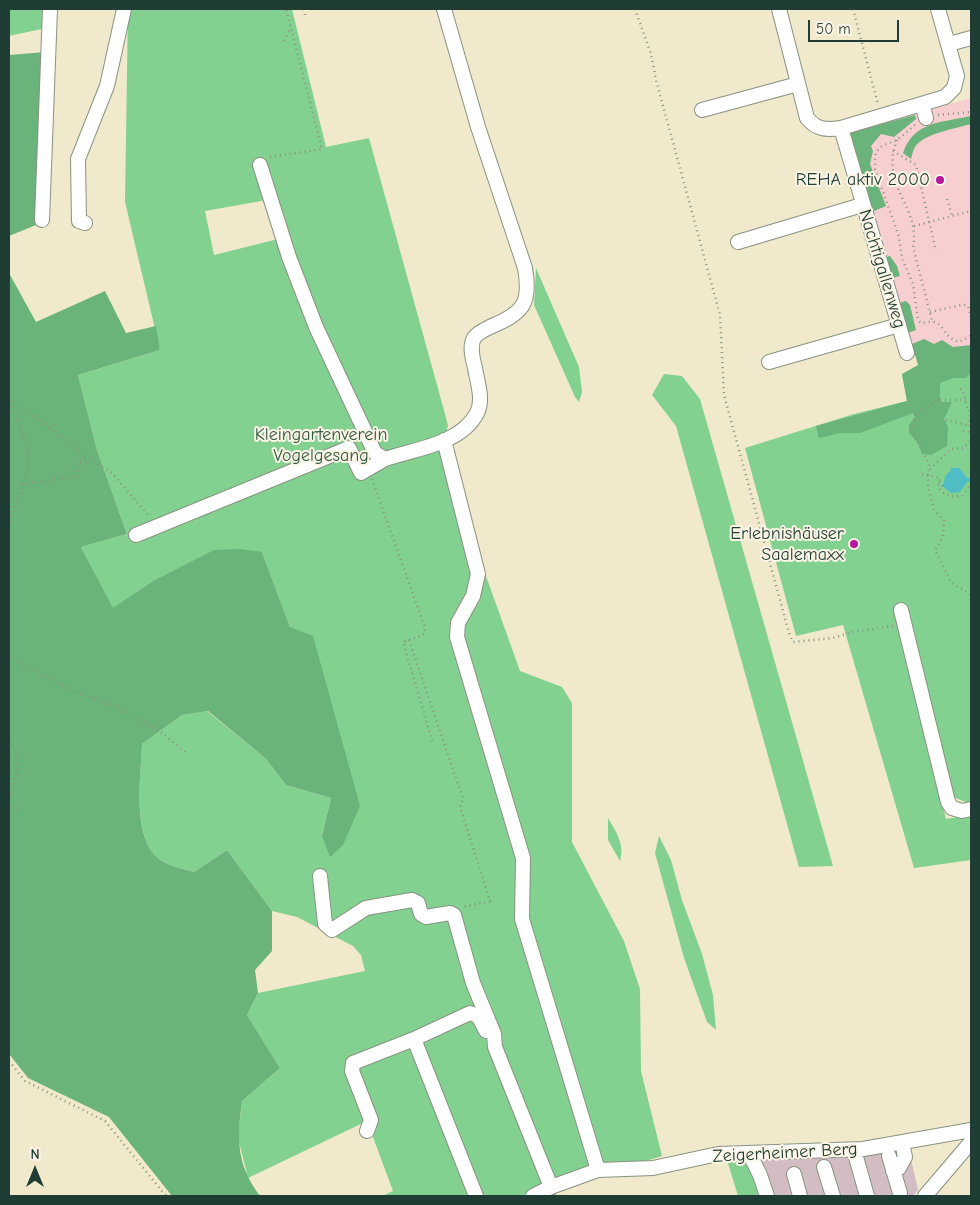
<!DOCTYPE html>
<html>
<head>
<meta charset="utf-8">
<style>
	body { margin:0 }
	#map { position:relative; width:980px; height:1205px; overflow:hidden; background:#f0e9cc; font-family:"Comic Neue",sans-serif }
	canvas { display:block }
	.frame { position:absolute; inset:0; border:10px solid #1f3d34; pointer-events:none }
	.north { position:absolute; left:10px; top:1145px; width:50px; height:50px; -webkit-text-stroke:4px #fcf5e5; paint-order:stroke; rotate:0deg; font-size:14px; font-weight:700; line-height:20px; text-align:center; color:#1f3d34 }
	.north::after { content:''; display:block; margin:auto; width:18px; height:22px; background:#1f3d34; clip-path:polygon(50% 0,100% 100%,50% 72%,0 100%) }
	.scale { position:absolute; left:808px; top:20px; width:91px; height:22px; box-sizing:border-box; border:2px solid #1f3d34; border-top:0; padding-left:6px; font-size:15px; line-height:18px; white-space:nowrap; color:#1f3d34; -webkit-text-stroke:4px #fcf5e5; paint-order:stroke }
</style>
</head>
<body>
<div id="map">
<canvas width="980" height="1205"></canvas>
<div class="frame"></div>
<div class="north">N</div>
<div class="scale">50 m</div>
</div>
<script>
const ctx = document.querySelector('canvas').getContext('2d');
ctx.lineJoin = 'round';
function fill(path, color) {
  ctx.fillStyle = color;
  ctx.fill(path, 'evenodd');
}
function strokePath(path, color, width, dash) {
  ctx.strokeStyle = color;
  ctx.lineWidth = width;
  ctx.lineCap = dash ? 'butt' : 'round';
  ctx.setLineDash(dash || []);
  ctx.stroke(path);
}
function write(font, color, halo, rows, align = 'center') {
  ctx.font = font + ' "Comic Neue",sans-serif';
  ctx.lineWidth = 4;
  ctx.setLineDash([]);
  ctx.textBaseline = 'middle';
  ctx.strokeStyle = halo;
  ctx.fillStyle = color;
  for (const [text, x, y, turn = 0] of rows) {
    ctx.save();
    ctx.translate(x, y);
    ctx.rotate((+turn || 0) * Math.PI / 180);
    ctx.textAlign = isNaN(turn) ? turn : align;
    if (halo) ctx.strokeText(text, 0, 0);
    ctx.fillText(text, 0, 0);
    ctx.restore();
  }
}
fill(new Path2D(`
	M971,98V359L918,365L850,133Z`), '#f7cfd0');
fill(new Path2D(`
	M907,1142L918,1190L913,1196H767L756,1158Z`), '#d2bdc5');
fill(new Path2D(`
	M9,9H46V28L9,36Z
	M128,9H292L326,147L369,138L448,425L443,447L486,576L520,671L562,687L572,703V842L624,941L640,989L641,1071L662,1156L607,1173L556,1193V1196H382L393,1191L367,1121L248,1178L238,1138L242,1101L280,1068L247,1015L258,993L365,971L361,955L353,946L297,917L272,911L227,850L194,872C184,869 173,867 164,862C130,844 141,776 142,744L182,715L207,711L266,759L286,785L331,798L322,836L343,845L290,627L262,552L153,581L113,609L81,547L127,534L97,450L78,375L160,350L125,202ZM267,200L278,239L214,255L205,211Z
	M536,268L579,367L582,392L579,402L575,397L534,305Z
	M971,359V804L953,797L907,609L894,612L946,819L971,815V860L914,868L843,625L796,636L745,448L854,414L907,401L902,374Z
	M664,374L682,376L700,399L833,866L799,867L676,426L652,395Z
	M608,818C616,831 625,845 620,861L608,840Z
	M659,836L671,860L682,900L702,954L713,995L716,1030L707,1022L684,958L655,853Z
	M756,1158L767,1196H738L727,1160Z`), '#83d190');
fill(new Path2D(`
	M46,52V221L9,236V55Z
	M915,115L916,119L894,137L881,134L871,146L873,151L870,164L886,206L872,212L850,133Z
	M970,116L971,124C958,128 922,134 915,147C913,150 912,155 911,159L903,153C914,121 941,123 970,116Z
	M890,256L897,266L900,276L892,278L886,257Z
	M9,273L36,322L105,291L126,333L156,326L160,350L78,375L97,450L127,534L81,547L113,608L153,581L214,550L240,549L262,552L290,627L313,636L360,806L343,845L330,857L322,836L331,798L286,785L266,759L208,711L182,715L142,744C141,777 130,844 164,862C173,867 184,869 194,872L227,850L272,911V951L255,970L258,993L247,1015L280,1068L242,1101C237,1139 236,1164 260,1196H172L109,1117L28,1078L9,1054Z
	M906,301L910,305L916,330L908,333L899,303Z
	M924,339L934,344L942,340L953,347L971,345V373L966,378H953L940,383V402H952L944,419L948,427L947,446L931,455L922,454L918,443L909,433V425L915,417L913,413L860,433H840L819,438L816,426L907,401L902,374L918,365L912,344Z`), '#6ab37a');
fill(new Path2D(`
	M950,468H959L967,478H971V482H967L960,492L951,493L941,485L944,484L945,476L951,470Z`), '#4fbdc5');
const minor = new Path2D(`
	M779,9L807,118C817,130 826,130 841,128L945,97L954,88L957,76L938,9
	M949,44L971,38
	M922,104L926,118
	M702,110L798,84
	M841,128L907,353
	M260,165L289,257L316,327L375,453L385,459C415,449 461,444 477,413C484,400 477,381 475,368C473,359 469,347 474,338C478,332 486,329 492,326C524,313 531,302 525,268L478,127L444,9
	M42,220L50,9
	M85,223L79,221L78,159L107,86L124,9
	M738,242L862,205
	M769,362L899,325
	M444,440L478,574L473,596L458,623L457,637L523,858L522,919L598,1170
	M136,535L349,448L361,473L385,459
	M901,610L948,802L952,808L962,811L971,809
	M320,876L325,924L332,930L366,908L412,900L418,903L421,914L426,917L450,913L454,915L473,983L494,1034L495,1047L551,1187
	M414,1039L476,1196
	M367,1131L371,1120L352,1071L353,1063L414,1039L470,1013L478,1016L486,1031
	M854,1150L867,1196
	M749,1153L760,1175L767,1196
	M889,1156L900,1193
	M824,1167L833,1196
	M893,1171L899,1168L905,1157L902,1142
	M794,1174L800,1196
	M533,1196L551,1187L598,1170L653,1168L718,1154L863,1149L971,1130
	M925,1196L971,1142`);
strokePath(minor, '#889380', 16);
strokePath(new Path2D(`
	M304,9L305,15
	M635,9L651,54L656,80L720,315L724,395L789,633L793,642L833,638L853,632L893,626
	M853,9L878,104
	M284,41L289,31
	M938,115L971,112
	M915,125L897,140L882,146L876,152L875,159V169L899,237L902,258L913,284L918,320L921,323C926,323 930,321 934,322C945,325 943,337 959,342L971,336
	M897,140C879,186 921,207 913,247L932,321
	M893,151L916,165L936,251
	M270,157L322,149L286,9
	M947,199L952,216
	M914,226L971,211
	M971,304L968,305L971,318
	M930,312L961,305H968
	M960,389L963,391L967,407L970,409L969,426
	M9,399L46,424L89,459
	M966,400H938L916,414L911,429L929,464L928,488L934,510L944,521L943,537L935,550L951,582L971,595
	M9,402C17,419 26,436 28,454C30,474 15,505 9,523
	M946,420L971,426V429
	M963,431L971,432
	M930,469L951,449L964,448L971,440
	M922,474L940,478L938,486C943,496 951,497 962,496L969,487
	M372,479L425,628V634L403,642L433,744
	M939,482L945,488
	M22,484L76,477L79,463L89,459L112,473L150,517
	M409,640L463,799L460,807L490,901L464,907
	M9,657L73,691L117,707L161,732L187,754
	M9,741L16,751V775L9,796
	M9,803L18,810
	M9,1061L25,1081L105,1121L166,1196`), '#889380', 2.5, [1, 4]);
strokePath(minor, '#fff', 14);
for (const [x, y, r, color] of [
	[940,180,5,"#b5179e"],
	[854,544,5,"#b5179e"]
]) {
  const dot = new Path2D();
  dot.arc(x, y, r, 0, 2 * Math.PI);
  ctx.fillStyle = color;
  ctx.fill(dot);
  strokePath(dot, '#fcf5e5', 2);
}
write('18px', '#1f3d34', '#fcf5e5', [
	["REHA aktiv 2000",930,180],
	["Erlebnishäuser",844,534],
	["Saalemaxx",844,555]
], 'right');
write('18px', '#1f3d34', '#fcf5e5', [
	["Nachtigallenweg",882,269,73],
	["Zeigerheimer Berg",785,1153,-3]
]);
write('18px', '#335b46', '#fcf5e5', [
	["Kleingartenverein",321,435],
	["Vogelgesang",321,456]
]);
</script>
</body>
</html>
